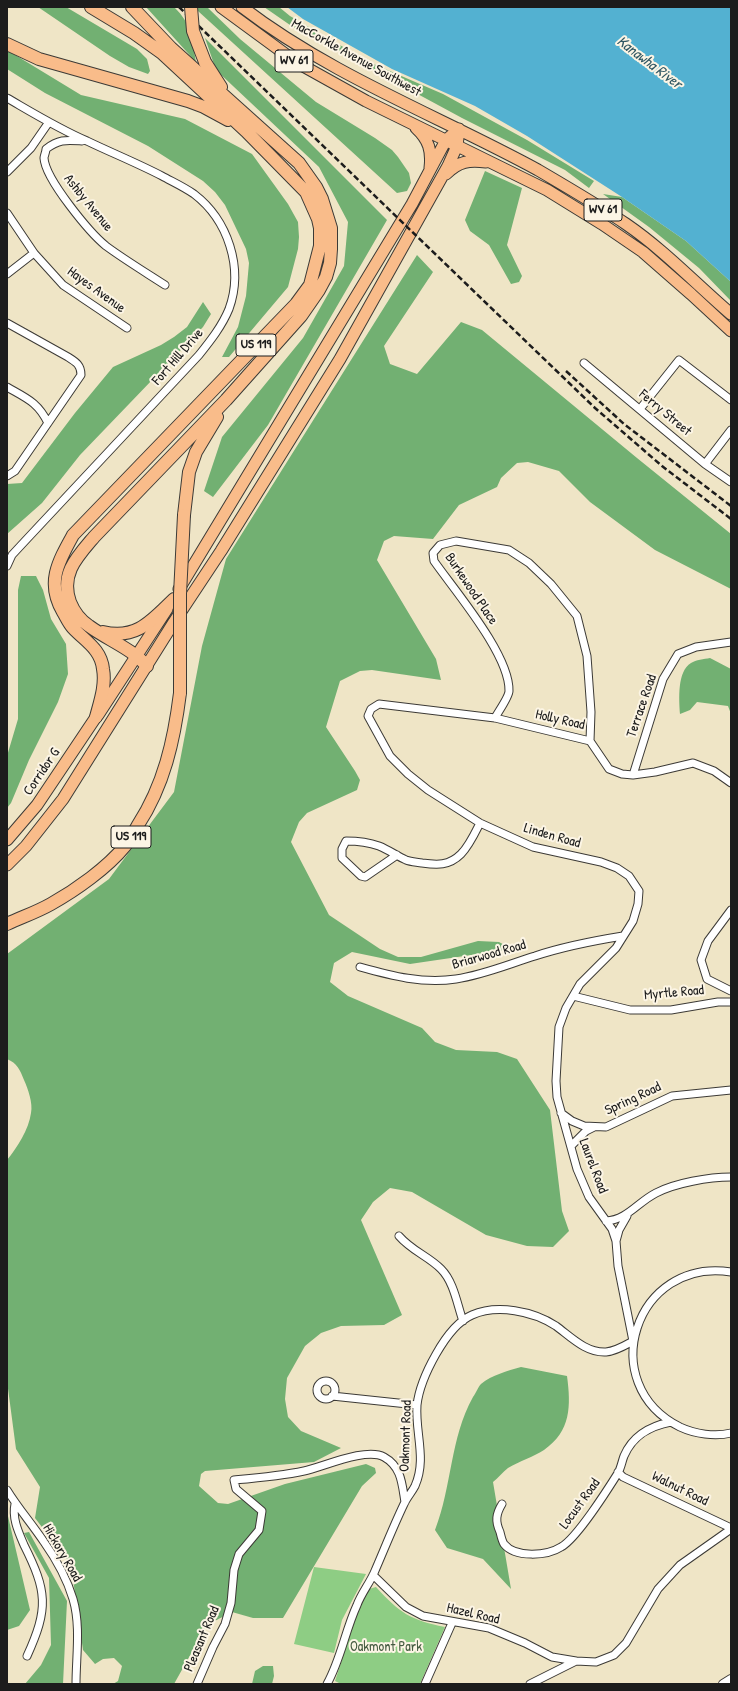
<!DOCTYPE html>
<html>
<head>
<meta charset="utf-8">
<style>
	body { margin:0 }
	#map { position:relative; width:738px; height:1691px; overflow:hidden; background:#efe5c6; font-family:"Patrick Hand",sans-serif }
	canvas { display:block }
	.frame { position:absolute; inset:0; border:8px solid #1c1c1c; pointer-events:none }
</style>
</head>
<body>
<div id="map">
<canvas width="738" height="1691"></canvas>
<div class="frame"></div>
</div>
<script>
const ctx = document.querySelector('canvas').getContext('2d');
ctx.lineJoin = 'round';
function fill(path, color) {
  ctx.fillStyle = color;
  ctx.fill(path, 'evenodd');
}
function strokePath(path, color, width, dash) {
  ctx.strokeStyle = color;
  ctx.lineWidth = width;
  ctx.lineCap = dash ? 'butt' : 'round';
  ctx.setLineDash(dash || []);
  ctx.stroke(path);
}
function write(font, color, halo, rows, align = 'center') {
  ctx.font = font + ' "Patrick Hand",sans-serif';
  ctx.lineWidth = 4;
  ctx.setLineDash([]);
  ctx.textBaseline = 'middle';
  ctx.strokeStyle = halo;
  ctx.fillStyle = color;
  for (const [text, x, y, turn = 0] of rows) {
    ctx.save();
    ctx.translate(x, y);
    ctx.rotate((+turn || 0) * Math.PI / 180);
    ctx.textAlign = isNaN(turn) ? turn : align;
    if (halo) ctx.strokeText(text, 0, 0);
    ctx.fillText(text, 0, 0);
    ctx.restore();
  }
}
fill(new Path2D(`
	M314,1567L366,1574L342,1620L334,1653L294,1644Z
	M376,1587C400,1613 410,1620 445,1627L420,1684H341L335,1681L360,1605L369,1589Z`), '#8ecd84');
fill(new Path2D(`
	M38,7H66L137,49L147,59L150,71L148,74L129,67L110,56Z
	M146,7H174C192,24 192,39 196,62Z
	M198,7H207L240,39L316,102L375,138L392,150L398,157L409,173L411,183L407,191L397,193L198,11Z
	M264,7H279L290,16L369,62L443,94L527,140L594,181L589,188L565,170L462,118L290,25Z
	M205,38L387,220L268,425L213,497L204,491L222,437L303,338L344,266L348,222L319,167L216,70Z
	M7,50L81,95L185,119L252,154L288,204L298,222L299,237L298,249L288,287L229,357H222L238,327L246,296L249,263L246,249L225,205L215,192L203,181L148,146L45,93L7,69Z
	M485,171L522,188L507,245L522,276L519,282L511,284L489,245L470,231L465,220Z
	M603,194L622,197L686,241L731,282V301L699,268L649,227Z
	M417,255L433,272L384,346L390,364L417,374L461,322L482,330L637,458L731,534V589L655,550L590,502L559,471L528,462L517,463L501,478L497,487L459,505L433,539L394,536L384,541L377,560L436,659L441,680L372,670L360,671L340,681L326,727L355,771L360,780L357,790L307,813L299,822L291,842L329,915L380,949L398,957H421L478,941L499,942L512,949L410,964L352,952L334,963L330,982L348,996L422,1028L435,1042L456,1050L497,1052L517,1059L550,1110L562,1211L569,1231L553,1247L527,1246L486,1235L412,1192L390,1188L373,1202L361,1220L402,1315L384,1325L341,1326L321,1333L305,1346L287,1378L285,1399L288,1417L301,1431L341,1448L314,1462L205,1471L201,1474L199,1486L218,1503L228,1504L285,1484L366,1464L375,1468L376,1473L362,1486L283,1618H253L232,1612L207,1625L174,1684H113L118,1681L122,1666L114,1658L103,1659L95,1664L83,1650L71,1565L35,1518L40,1487L16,1449L7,1381V1160C17,1148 29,1129 31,1113C33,1103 28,1089 24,1080C20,1070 17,1063 7,1059V954L109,879L174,792L202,646L226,559Z
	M203,302L211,314L203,327L80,455L42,503L7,534V484L22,483L75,413L113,367L161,345L174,337L187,327Z
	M21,576H36L43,590L51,619L66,644L68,674L58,702L29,760L11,803L7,808V756L18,719V590Z
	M710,658L731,669V714L728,706L697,702L690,710L680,714C679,700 677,671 691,663C696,660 704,659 710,658Z
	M521,1367L567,1376C571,1406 571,1431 544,1450C533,1457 520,1461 508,1468C503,1472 498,1478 493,1482L511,1589L483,1559L447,1548L435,1530C452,1487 450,1438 473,1397C476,1393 478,1387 481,1384C492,1375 507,1371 521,1367Z
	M7,1512L30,1610L19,1626L7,1630Z
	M29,1532L67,1601L63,1684H25L41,1665L51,1645L49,1578L24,1533Z
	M263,1666H273L274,1676L272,1684H252L255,1671Z`), '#72b072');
fill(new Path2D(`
	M287,7H731V282L686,241L622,197L527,136L475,106L392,69L303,19Z`), '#53b1d1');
const minor = new Path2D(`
	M7,98C33,113 59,129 87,141C112,153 137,163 162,176C173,182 184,187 194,194C228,220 244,268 229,309C222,326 211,340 199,355L25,541L12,555L7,566
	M82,141C66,140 59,139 46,149C46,152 44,156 44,158C45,179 90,233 106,246C125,260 145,272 165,285
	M7,172L31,148L49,122
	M7,213L34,253L63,285L127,328
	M7,274L34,253
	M7,323L68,357C76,362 81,365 81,375L15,471L7,476
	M584,363L705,464L731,482
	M7,387C26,398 38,402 48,423
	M640,409L679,360L731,400
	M705,464L731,430
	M495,718C498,712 509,697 509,691C510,655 455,591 434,561L433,553L440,545L456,541L509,550L529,563L551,584L577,616L587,656L591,712L590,741
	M633,775L663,679L678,654L696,647L731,642
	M397,855L365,877L361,876L342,858V849L346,841C357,841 368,842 379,846C389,850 397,856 406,860C411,862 417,862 422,863C437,865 449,866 461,854C469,846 475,833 480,823
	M731,910L708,941L701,960L707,979L731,991
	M360,967C392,976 423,984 456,979C483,975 509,964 535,956C565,946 592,941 623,936
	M573,996L630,1010H671L718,1002H731
	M561,1113L572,1121L584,1126L606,1127L672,1096L731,1090
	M571,1146L586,1131L594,1127
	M606,1221C627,1220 638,1202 656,1193C675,1183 709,1177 731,1177
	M399,1236C412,1251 428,1256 441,1269C454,1282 457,1304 463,1321
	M616,1241L619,1230L627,1216
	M731,1272C635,1257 594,1384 680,1427C695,1434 715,1437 731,1433
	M317 1390a9 9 0 1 1 18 0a9 9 0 1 1-18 0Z
	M332,1396L417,1405
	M618,1472L623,1477L731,1528
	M7,1490C18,1508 32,1524 44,1542C56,1559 67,1579 73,1599C81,1626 76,1657 76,1684
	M15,1504C12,1518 18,1531 24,1545C47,1591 49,1608 27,1656
	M502,1504C496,1514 495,1521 500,1532C501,1536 502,1541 504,1544C515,1558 547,1556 561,1547C576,1539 608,1489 618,1473C621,1468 622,1461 624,1456C633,1435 650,1426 671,1422
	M373,1575L406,1607L423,1616L489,1628L525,1643L552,1657L576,1661
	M197,1684L213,1647L225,1624L231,1603L234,1570L239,1554L259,1530L262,1511L236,1489L234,1480C257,1478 281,1476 304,1471C323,1467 366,1447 384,1457C402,1467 402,1485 405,1502
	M327,1684C341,1659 345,1631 357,1605C361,1594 369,1584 374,1573C384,1550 393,1527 404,1504C407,1497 412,1492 415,1486C427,1459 415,1433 417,1405C420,1379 446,1326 472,1315C497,1304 533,1311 556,1326C571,1337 586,1353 606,1352C616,1351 624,1346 633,1341L618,1266L616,1241L612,1229L589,1197L577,1169L557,1097L556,1081L559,1027L566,1008L580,984L616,948L633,921L638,904L639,891L629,876L617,868L601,862L533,847L480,823L428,790L408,774L390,756L368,716L371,709L379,704L495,718L590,741L609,769L622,774L633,775L655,772L693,763L714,771L731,783
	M425,1684L452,1623
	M530,1684L576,1661L596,1662L614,1655L626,1643L658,1589L680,1565L731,1529`);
const tertiary = new Path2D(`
	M723,1684L731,1679`);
const primary = new Path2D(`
	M221,7L296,62L366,101L547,190L602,224L643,252L691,294L731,331
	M242,7C332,76 439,116 538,170C567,187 598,205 626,224C664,250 696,284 731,314
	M416,128C429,140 432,151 430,168
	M446,174C459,161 469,160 486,162
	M179,589L412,204L446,140L459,129
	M98,715L167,609
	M7,865L26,846L63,799L174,622L221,551L340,359L448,166L457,146L459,129`);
const trunk = new Path2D(`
	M7,840L37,805L96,717`);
const motorway = new Path2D(`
	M91,7L134,33L162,53L246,131L306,192L318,219L320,228V246L310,285L296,304L73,535C58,562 46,583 63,612C66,617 69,624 73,628C85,641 101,649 103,669C106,685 100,702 96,717
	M132,7L171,48L299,163L316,187L322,199L331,228V249L330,263L326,277L319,290L301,316L226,400L94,537C77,557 60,574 70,602C74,612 80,620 89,626C108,640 131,648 147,666
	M7,44L39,59L188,101L204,107L228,120
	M205,62L221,87
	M184,515L189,472L196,452L217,417
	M103,632C137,640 152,620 174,599
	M7,924C22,917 37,912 51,904C76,890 107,868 125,846C130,840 134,832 138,825C164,785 174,741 180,693`);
strokePath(minor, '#3c3a36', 9);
strokePath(tertiary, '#3c3a36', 10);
strokePath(primary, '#3c3a36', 13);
strokePath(trunk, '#3c3a36', 13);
strokePath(motorway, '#3c3a36', 14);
strokePath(minor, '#fff', 7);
strokePath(tertiary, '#fff', 8);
strokePath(primary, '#f9bc8a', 11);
strokePath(trunk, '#f9bc8a', 11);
strokePath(motorway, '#f9bc8a', 12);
strokePath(new Path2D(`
	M179,7L595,408L662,466L731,519
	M566,371L624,424L731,506`), '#1c1c1c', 2.5, [6, 3]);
const motorwayBridge = new Path2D(`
	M191,7L193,31L205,62
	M180,693V594L184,515`);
strokePath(motorwayBridge, '#3c3a36', 14, []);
strokePath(motorwayBridge, '#f9bc8a', 12);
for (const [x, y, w] of [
	[294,61,38],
	[603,210,38],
	[256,345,40],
	[131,837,40]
]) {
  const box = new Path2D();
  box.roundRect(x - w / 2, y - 11, w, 22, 3);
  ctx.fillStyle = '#fcf5e5';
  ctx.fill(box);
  strokePath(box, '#1c1c1c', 1);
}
write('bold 13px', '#1c1c1c', null, [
	["WV 61",294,61],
	["WV 61",603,210],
	["US 119",256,345],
	["US 119",131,837]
]);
write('14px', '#1c1c1c', '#fcf5e5', [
	["MacCorkle Avenue Southwest",356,58,29],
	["Ashby Avenue",88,203,51],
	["Hayes Avenue",96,290,36],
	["Fort Hill Drive",178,357,-49],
	["Ferry Street",665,413,40],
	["Burkewood Place",471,589,56],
	["Terrace Road",642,706,-71],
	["Holly Road",560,720,13],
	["Corridor G",42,772,-56],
	["Linden Road",552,836,16],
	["Briarwood Road",489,955,-16],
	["Myrtle Road",674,993,-5],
	["Spring Road",633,1099,-25],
	["Laurel Road",593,1166,69],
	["Oakmont Road",406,1436,-88],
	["Walnut Road",680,1489,26],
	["Locust Road",580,1504,-54],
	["Hickory Road",62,1553,60],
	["Hazel Road",473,1614,13],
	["Pleasant Road",202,1639,-67]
]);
write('14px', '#445a40', '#fcf5e5', [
	["Oakmont Park",386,1647]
]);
write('italic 15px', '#325864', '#fcf5e5', [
	["Kanawha River",649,63,37]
]);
</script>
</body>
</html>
